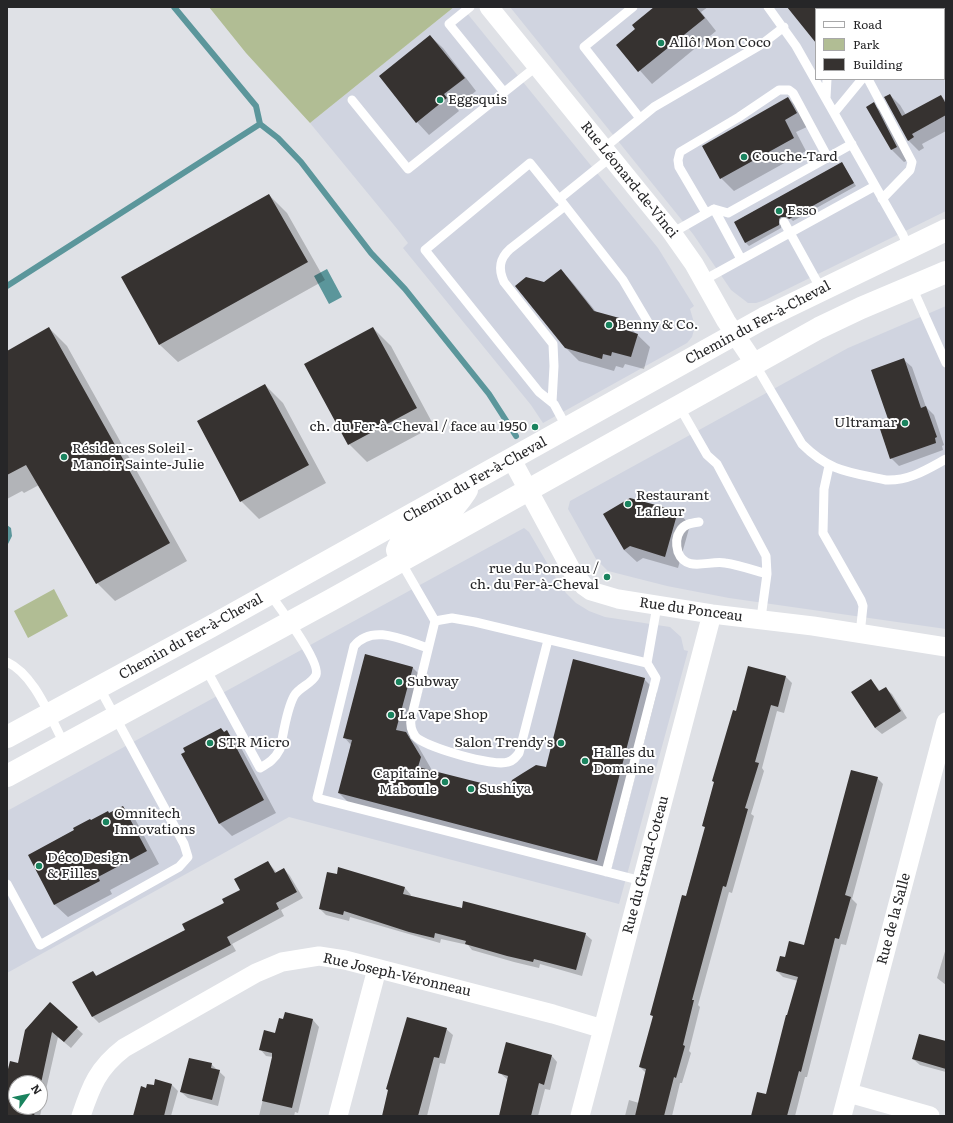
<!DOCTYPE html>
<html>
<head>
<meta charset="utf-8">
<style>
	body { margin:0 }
	#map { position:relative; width:953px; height:1123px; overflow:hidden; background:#dfe1e6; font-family:Literata,serif }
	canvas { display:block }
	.frame { position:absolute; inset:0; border:8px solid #262628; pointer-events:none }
	.legend { position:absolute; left:815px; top:8px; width:130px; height:72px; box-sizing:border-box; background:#fff; border:1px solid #a8a8a9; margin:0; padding:5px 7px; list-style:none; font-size:12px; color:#262628 }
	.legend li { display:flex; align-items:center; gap:8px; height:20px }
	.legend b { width:20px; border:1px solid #a8a8a9 }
	.north { position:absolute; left:8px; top:1075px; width:40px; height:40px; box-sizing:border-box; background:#fff; border:1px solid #a8a8a9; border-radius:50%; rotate:57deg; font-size:11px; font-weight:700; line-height:16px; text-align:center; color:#262628 }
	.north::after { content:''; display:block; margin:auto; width:14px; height:18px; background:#1a835e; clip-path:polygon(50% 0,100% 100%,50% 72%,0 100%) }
</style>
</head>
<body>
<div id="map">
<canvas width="953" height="1123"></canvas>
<div class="frame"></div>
<ul class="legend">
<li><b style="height:5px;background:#fff"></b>Road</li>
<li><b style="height:11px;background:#b1bd94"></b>Park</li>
<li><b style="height:11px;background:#363230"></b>Building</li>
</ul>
<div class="north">N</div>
</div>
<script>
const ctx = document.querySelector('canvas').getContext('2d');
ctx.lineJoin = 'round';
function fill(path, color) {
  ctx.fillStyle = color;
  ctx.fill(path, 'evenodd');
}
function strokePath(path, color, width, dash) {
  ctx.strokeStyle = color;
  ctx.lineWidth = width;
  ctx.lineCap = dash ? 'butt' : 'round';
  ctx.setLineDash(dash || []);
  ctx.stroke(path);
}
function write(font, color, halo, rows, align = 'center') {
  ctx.font = font + ' Literata,serif';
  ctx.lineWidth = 4;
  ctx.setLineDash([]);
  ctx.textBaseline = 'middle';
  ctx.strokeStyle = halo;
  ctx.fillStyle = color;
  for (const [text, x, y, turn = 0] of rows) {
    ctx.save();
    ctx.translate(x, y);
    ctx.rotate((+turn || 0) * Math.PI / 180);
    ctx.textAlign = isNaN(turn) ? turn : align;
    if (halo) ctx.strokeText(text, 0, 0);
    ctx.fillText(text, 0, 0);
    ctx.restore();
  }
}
fill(new Path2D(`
	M454,7H462L658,248L694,306L690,309L695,326L692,337L687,343L543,423L531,405L403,248L408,243L398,230L310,123Z
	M510,7H946V211L765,300L756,303H748L731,290L693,234ZM816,9H944V79H816Z
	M946,306V629L729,598L667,586L608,571L596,559L572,516L568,509L570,501L848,348Z
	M524,528L529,532L557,580L566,593L576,603L589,611L605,617L670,627L681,637L684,650L688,651L619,904L289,817L7,973V811Z`), '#d0d4e0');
fill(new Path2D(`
	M209,7H454L310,123L246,53Z
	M54,589L68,616L28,638L14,611Z`), '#b1bd94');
fill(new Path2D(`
	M327,269L342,297L329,304L314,276Z
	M7,525L11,528L12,536L7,546Z`), '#5b969b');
fill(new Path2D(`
	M655,7H708L701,12L716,31L652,84L617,45L636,29Z
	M788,7H863L864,9H816V41Z
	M430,36L443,48L476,91L456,107L459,111L429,135L417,122Z
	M890,95L900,105L906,115L941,96L946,101V131L922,144L924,148L919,151L909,141Z
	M788,98L800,110L809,126L796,132L806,151L734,191L721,178Z
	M873,104L886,116L909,160L904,162L892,150L868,107Z
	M842,163L856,186L793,221L791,219H785L781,222V228L749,246L746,243L735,222Z
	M269,195L287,213L325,280L178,362L160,345L122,277Z
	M561,270L573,283L597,313L622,320L650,347L644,369L625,364L623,368L616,366L614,371L579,361L566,348L544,283Z
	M49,328L67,346L187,561L115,601L97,583L39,485L24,493L22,491L7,499V352Z
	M373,328L391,346L434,426L367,462L349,444L306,364Z
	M904,360L912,367L926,407L934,415L944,445L942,446L943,450L899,466L891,458L889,420Z
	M265,385L283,403L326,483L259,519L241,501L198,422Z
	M630,499L678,512L690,525L678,568L643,558L637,562L624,550Z
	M412,667L425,680L410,738L418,746L433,772L510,791L546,768L644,679L657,692L610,873L351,805L339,793L351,745L344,737Z
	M749,667L786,677L792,683L784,713L777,711L762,768L764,771L751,814L754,816L732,893L729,892L698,1005L700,1007L689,1051L691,1053L682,1083H680L672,1116H625L629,1100L639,1103L646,1073L640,1067L654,1017L651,1015L706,828L703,826L715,783L713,781L737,712Z
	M871,680L880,691L885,688L892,694L907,718L882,734L875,728L852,692Z
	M221,729L225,733L227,732L239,744L276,813L232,836L220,824Z
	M877,778L883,784L852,899L857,904L846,945L841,944L807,1077H805L795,1116H752L767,1095L798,981L783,977L777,971L785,959L805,946Z
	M123,807L135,819L159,864L110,890L112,894L68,917L55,905L29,855L91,821Z
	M268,862L277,873L284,869L290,876L303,898L281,910L284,916L232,944L236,951L99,1023L93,1017L74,982L93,972L98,977L186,930L242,890Z
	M339,869L405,888L411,895L410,897L585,934L592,940L582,976L540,964L539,968L514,962L472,950L468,945L441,939L440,943L350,917L349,921L326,915L320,909L338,875Z
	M946,948V985L937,978Z
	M50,1004L83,1034L71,1048L58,1037L40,1116H7V1078L19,1064ZM16,1083H40V1107H16Z
	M286,1013L313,1020L319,1027L298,1113L295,1112L294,1116H259L273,1057L266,1056L260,1049L276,1034Z
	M446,1029L453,1035L445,1064L440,1063L427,1116H383Z
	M946,1042V1072L920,1065L913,1059Z
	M551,1055L557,1062L550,1090L545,1089L538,1116H500L508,1080L500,1073Z
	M211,1064L225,1077L218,1106L188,1098L181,1092Z
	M156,1080L172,1085L178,1091L171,1116H134L146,1089L154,1087Z`), '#0003');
strokePath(new Path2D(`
	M260,124L278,138L301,162L371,253L405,289L489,394L516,436
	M7,286L260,124L256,106L174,7`), '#5b969b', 6);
fill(new Path2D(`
	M654,7H696L705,18L638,72L616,45L635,29L632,25Z
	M787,7H816V43Z
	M430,35L465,78L444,94L447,98L416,123L379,76Z
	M890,94L902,116L941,95L946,104V115L912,134L914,137L908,141L884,97Z
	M788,97L797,113L785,120L794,138L720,179L702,146Z
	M874,102L897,147L891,150L866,107Z
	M842,162L854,183L789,219L787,217H781L779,219V225L745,243L734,222Z
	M269,194L308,262L159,345L121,277Z
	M561,269L594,311L623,319L620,328L638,334L631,357L612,352L611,356L603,354L602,359L565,348L515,286L526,277L544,282Z
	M49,327L170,543L96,584L26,465L7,475V351Z
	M373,327L417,408L348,445L304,364Z
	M904,358L921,408L926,406L937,437L935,438L936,443L890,459L878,423L888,419L871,370Z
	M265,384L309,465L240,502L197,421Z
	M630,498L678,511L665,557L630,546L624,550L603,514Z
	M365,654L413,667L396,730L406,732L421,757L418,767L509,790L512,780L523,773L536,765L546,767L573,659L645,678L597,861L338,793L352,740L343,738Z
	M748,666L786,676L778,707L771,705L755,762L759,763L745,808L748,809L726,887L723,886L692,1000H694L683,1045L685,1046L676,1078L674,1077L664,1116H635L646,1069L639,1067L653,1016L650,1015L682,895L686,896L705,827L702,826L714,782L712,781L733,710L736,711Z
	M871,679L879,691L886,687L901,711L875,728L851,692Z
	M221,728L224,732L227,730L264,800L219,824L181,754L185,752L183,748Z
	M851,770L878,777L845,895L851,897L839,939L835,938L801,1072L799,1071L787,1116H751L757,1092L766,1094L786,1015H787L798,977L776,971L780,956L785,957L789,941L804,945Z
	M123,806L147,851L98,877L100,881L54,905L28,855L74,830L73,828L90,819L91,820L108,811L109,813Z
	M268,861L275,873L284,868L297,892L276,903L279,909L227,937L231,945L92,1017L72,982L93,971L96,976L185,930L182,924L224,903L222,899L240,890L234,879Z
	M338,867L405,887L403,894L462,908L463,901L586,933L576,970L534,959L533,962L507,956L465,944L466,941L435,933L434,938L409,932L344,911L343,915L319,909L327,872L337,874Z
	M50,1002L78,1027L64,1042L52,1032L40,1088V1083H16V1107H36L34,1116H7V1073L10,1061L18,1063L25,1030Z
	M285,1012L313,1019L292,1108L262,1101L272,1057V1053L259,1050L264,1030L275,1033L279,1018L283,1019Z
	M407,1017L447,1028L439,1058L434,1057L418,1116H382L388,1090L386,1089Z
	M919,1034L946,1041V1069L912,1059Z
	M506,1042L552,1055L544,1085L539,1083L531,1116H499L508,1076L498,1073Z
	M189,1058L212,1063L211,1068L220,1070L212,1100L180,1092Z
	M155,1079L172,1084L164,1116H133L141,1086L146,1088L147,1084L154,1085Z`), '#363230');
strokePath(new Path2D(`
	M470,7L449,24L504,92
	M633,7L584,47L639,117
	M768,7L796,46L903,235L908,248
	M868,79L912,162L910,170L882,199
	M826,98L827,79
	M352,100L408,169L537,66
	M834,113L862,79
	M604,148L654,107L762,44L784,27
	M562,202L623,280L652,329
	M714,209L728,213L852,144
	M706,213L679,167L678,160L680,152L739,117L779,90H789L793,93L828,158
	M784,222L821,289
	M672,233L714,209L741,259
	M704,280L875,186
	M912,287L946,363
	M755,364L802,444C830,472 849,472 886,480C909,481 926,470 946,459
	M552,402L554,366L553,344L504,282C498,269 499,259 510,249L565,206
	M679,406L707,455L717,464L766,556L767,574L761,618
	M567,428L554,404L539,392L425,250L530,163L559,199L611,157
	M829,466L824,489L823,533L861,600L863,606L860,634
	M699,522C691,523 684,524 680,531C676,537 676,545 678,552C686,573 709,560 725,563C739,565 753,570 767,574
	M401,562L435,621L452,618L475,622L647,663L657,606
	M435,621L411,719C410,725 411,730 415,736C424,747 494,767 508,762C513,761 516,757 519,753L548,640
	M428,648C405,641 373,623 354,646L317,798L642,881
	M7,662C35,675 50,718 65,745
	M206,669L260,768C269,763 275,759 280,749C284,732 286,711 294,696C299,687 312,684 316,675C321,662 279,607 270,594
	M606,872L656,678L647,663
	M7,884L40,945L179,867L188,857L184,844L99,687`), '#fff', 9);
strokePath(new Path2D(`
	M489,7L670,230L694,264L726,321L755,364
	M512,460L572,571L584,586L591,591L618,599L712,614L813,626L946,647
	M849,1093L930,1116
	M81,1116C91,1086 98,1068 124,1048L256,973L282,962L319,956L345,960L553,1014L603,1029
	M338,1116L377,969
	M580,1116L712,614
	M842,1116L946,722`), '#fff', 19);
strokePath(new Path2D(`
	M401,562L397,550C401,535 434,523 447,514C456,507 461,499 467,490
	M7,737L210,627L764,318L946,230
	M7,776L331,600L819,328L861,308L946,272`), '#fff', 22);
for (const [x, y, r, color] of [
	[661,43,4,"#1a835e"],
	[440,100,4,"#1a835e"],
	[744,157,4,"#1a835e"],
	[779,211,4,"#1a835e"],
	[609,325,4,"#1a835e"],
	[905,423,4,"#1a835e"],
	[535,427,4,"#1a835e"],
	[64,457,4,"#1a835e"],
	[628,504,4,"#1a835e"],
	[607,577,4,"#1a835e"],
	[399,682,4,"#1a835e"],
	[391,715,4,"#1a835e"],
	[210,743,4,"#1a835e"],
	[561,743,4,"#1a835e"],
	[585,761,4,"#1a835e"],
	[445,782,4,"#1a835e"],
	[471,789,4,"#1a835e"],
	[106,822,4,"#1a835e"],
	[39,866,4,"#1a835e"]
]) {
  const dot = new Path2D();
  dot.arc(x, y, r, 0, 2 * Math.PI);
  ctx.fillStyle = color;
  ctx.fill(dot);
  strokePath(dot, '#fff', 1.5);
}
write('14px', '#262628', '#fff', [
	["Allô! Mon Coco",669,43],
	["Eggsquis",448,100],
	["Couche-Tard",752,157],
	["Esso",787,211],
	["Benny & Co.",617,325],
	["Ultramar",897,423,"right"],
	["ch. du Fer-à-Cheval / face au 1950",527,427,"right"],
	["Résidences Soleil -",72,449],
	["Manoir Sainte-Julie",72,465],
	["Restaurant",636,496],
	["Lafleur",636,512],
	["rue du Ponceau /",599,569,"right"],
	["ch. du Fer-à-Cheval",599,585,"right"],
	["Subway",407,682],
	["La Vape Shop",399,715],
	["STR Micro",218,743],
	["Salon Trendy's",553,743,"right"],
	["Halles du",593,753],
	["Domaine",593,769],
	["Capitaine",437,774,"right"],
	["Maboule",437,790,"right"],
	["Sushiya",479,789],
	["Omnitech",114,814],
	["Innovations",114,830],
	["Déco Design",47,858],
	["& Filles",47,874]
], 'left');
write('14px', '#262628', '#fff', [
	["Rue Léonard-de-Vinci",629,180,51],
	["Chemin du Fer-à-Cheval",758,323,-28],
	["Chemin du Fer-à-Cheval",475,480,-29],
	["Rue du Ponceau",691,610,8],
	["Chemin du Fer-à-Cheval",191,637,-29],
	["Rue du Grand-Coteau",646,865,-75],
	["Rue de la Salle",894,919,-75],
	["Rue Joseph-Véronneau",397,975,13]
]);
</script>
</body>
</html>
